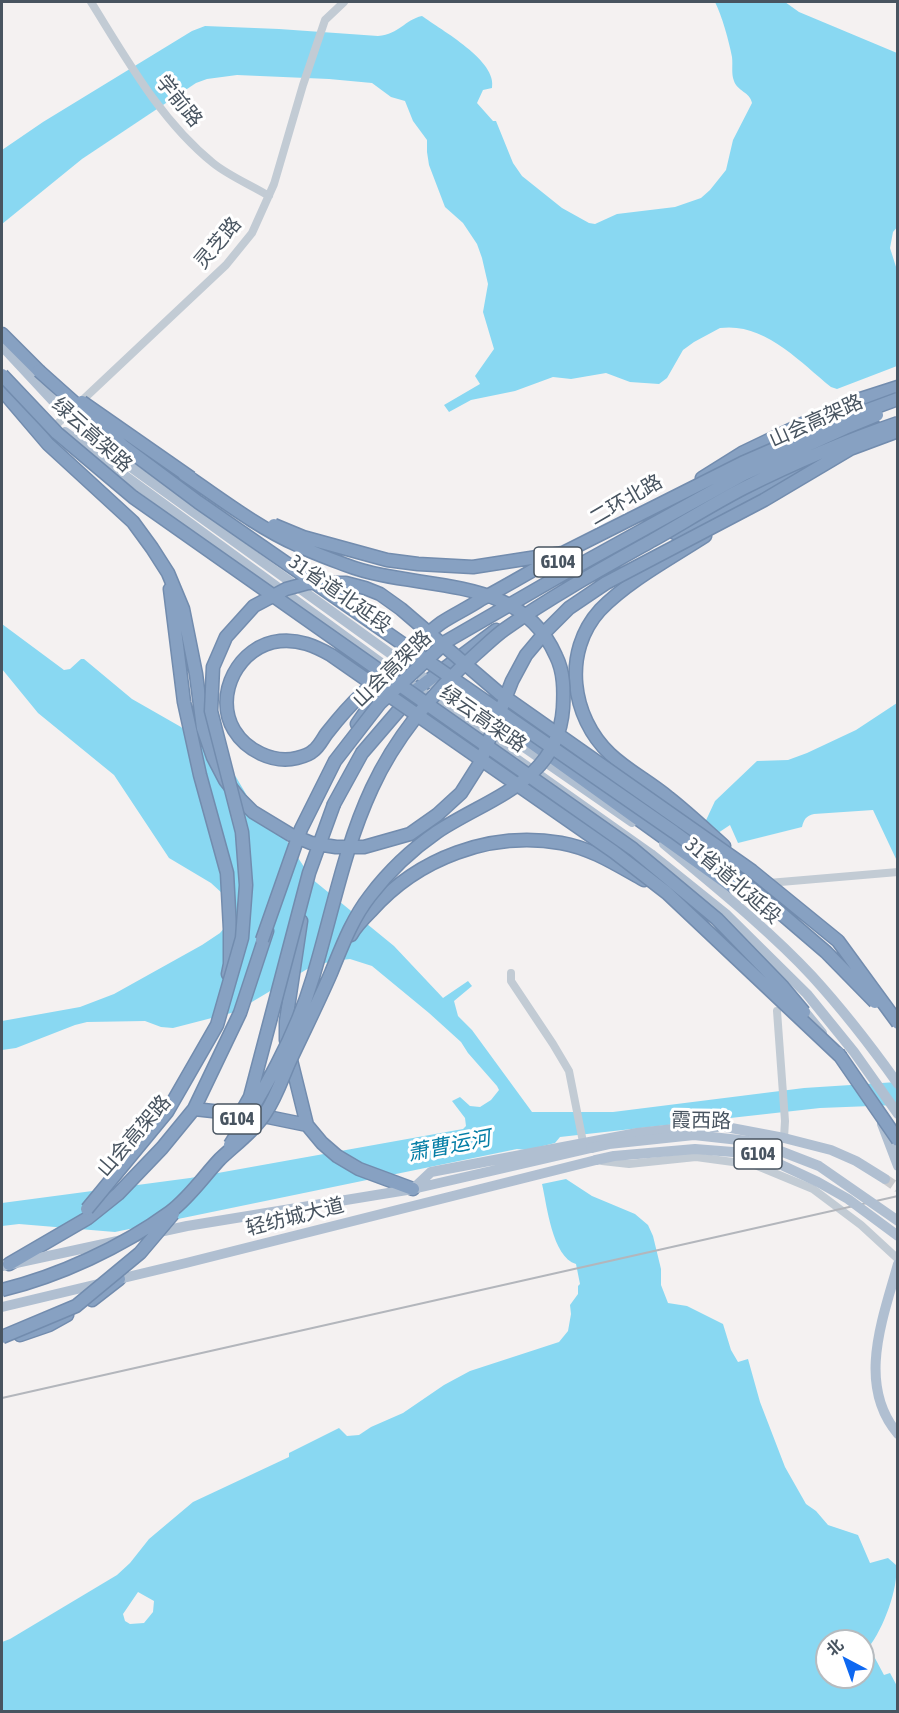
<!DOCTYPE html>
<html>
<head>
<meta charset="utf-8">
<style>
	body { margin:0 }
	#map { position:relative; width:899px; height:1713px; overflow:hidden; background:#f4f1f1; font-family:"Asap Condensed","Noto Sans SC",sans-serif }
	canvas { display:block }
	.frame { position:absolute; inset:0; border:3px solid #485460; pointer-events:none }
	.north { position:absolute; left:815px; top:1629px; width:60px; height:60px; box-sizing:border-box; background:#fff; border:2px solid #b6bbbf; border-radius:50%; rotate:319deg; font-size:16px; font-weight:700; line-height:24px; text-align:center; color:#485460 }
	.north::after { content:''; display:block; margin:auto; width:21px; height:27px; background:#0e68f1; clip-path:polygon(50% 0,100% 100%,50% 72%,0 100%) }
</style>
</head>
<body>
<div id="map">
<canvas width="899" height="1713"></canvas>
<div class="frame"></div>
<div class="north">北</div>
</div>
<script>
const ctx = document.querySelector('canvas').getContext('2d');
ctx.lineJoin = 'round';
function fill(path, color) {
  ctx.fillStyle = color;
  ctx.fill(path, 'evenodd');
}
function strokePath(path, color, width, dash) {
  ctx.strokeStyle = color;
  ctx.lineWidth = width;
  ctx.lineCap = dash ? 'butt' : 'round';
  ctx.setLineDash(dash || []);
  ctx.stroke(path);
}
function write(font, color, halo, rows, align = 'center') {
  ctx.font = font + ' "Asap Condensed","Noto Sans SC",sans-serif';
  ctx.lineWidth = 6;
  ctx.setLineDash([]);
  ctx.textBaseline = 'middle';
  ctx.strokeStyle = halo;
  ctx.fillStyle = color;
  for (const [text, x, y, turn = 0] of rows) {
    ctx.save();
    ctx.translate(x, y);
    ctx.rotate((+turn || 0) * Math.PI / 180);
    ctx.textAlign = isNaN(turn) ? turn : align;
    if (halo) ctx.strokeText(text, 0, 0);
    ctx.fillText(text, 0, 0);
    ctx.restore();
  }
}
fill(new Path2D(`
	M715,2H785L799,12L897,53L898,226L893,232L890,248L897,270V366L837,389L831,387C799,361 764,322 720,328L694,342L683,350L667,378L659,384L630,382L606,373L571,379L553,377L515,391L471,400L449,412L444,405L480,384L475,376L494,349L483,312L488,284L482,258L477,244L463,223L445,207L429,165L427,152V140L413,121L405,101L391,97L372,83L329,79L237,75L207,79L196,83L82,159L2,224V150L43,122L192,31L205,26L279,29L378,36C400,34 404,20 422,16C441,30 498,61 492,88L483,90L477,103L493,121H496L513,163L522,176L562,208L589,223L595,224L617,214L675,207L701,198L710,190L726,170L733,140L752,103C750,92 737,91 734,81C731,74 733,65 732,57C729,41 722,16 715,2Z
	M2,624L64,670L70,669L81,659H84L132,699L181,727L236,777L253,806L279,829L312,879L394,946L443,998L468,981L472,986L454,1001L458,1016L472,1030L532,1112H613L804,1088L897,1082V1105L820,1108L560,1137L555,1143L527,1150L517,1149L115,1232L19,1224L2,1226V1203L190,1178L463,1129L466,1126L465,1118L452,1101L460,1097L470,1106L480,1107L491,1100L499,1090L497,1086L468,1053L461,1042L429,1013L372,966L350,959L332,961L309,968L235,1012L173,1028L161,1027L145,1021L87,1022L75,1025L16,1048L2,1050V1021L80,1007L114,994L202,945L220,933L225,927L223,894L211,883L169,858L114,775L38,713L2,669Z
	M897,703V861L873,810L814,814C806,816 804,819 802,827L738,843L730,825L709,839L701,831L715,801L757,761L788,760L807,753L856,730Z
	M566,1179L592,1196L635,1214L648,1225L653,1236L661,1269V1285L668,1303L687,1306L723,1324L731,1350L738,1362L748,1359L760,1402L785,1467L806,1504L816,1511L828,1525L858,1535L870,1563L888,1558L896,1565C899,1588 883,1629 869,1647L884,1675L890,1673L897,1686V1711H2V1642L10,1639L117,1575L130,1563L149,1539L193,1502L289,1457V1453L339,1428L347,1436L359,1435L371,1427L403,1413L444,1385L470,1371L559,1342L568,1331L571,1314L570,1305L578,1294V1286L580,1284L576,1264C552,1257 547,1205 542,1184ZM138,1592L154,1601L153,1612L144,1623L130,1624L125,1621L123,1614ZM827,1641H863V1677H827Z`), '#89d8f2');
strokePath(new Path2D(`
	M885,1179L898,1188`), '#c9cacd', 10, [10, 5]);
const highway = new Path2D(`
	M2,334L39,371
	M2,390L48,444L133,522L152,548L168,573L183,609L196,674L203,728L213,757L225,780L240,799L253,812L291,835
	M702,478L742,453L842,405L898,387
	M675,533L805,470
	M705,536C671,558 628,581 600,610C562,652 571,717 610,754C628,771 650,782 669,798C688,813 706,830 724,846
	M170,589L184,702L200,775L227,873L230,929V964L228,974
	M461,692L731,886
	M357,724L384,685L411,655
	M334,804L362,753L417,689L496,630
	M301,921L286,1021V1040L307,1125L322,1143L337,1156L359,1169L413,1189
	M351,935C356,926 364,918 371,911C418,858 490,831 561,843C591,848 617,865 644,880
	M194,1109L268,1117L307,1125
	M9,1264L88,1218L118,1194L162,1148L194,1109L240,1013L267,931
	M92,1300L119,1279
	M20,1335L49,1325L67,1315`);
strokePath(highway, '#728cae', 15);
strokePath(new Path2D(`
	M91,2C126,58 160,120 213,163C229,176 251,185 269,196
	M56,425L226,265L252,233L274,184L303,85L325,20L344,2
	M745,885L898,872
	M511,973V981L553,1044L569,1071L583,1142
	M777,1011L785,1121L784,1138
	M602,1161L629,1164L696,1157L755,1165L813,1189L861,1225L898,1259`), '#c2cbd4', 8);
strokePath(new Path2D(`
	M2,346L82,432L427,680L632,822
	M65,432L395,673L651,854L727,915L807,994L854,1052L898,1114
	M664,844C714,886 767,928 812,976C843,1010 871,1046 898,1084
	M800,1006L822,1033
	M882,1124L898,1166
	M414,1188L431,1172L637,1133L692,1127H726L784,1138L831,1150L856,1161L885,1179
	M898,1264C883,1318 856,1385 898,1434
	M2,1266L187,1226L413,1189L591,1148
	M2,1307L186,1263L596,1160`), '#b0bfd1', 10);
strokePath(highway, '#87a1c2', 12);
strokePath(new Path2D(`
	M2,1398L898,1196`), '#b3b6bc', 2);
const highwayBridge = new Path2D(`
	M39,371L123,446L198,502L674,832L756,892L826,952L875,1002
	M2,375L57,433L133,497L633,849L717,919L783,987L804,1012
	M82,402L191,478
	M274,525L303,537L387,560L418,564L473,567L563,553L742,463L841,420L898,399
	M563,553C535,569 508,585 480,600C468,608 453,615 441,623C413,644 389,669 363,693C350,705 338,719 327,733C323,738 319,747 313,751C310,754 301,757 297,758C273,764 246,750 234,730C213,695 239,645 280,641C299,639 315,646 331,655L614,852L667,893L842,1058
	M292,835L311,843L336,847H364L410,834L437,815L461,793L480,763L512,681L526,655L547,630L569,608L606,583L764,500L850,449L898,431
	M262,940L301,829L335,761L380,703L447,641L563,574L744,474L845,428L877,415
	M838,1053L898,1140
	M241,1113L250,1097L309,873L334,804
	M230,1145C263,1092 295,1038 313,977C332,914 344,848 372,788C397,734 434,691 477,653C486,645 495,636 505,629C552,596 603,568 653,540C683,523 713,504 744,488C794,463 845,441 898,423
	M87,1209L167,1112L217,1025L242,938L246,885L242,832L211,711L213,667L226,637L254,606L286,589L308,583H346L365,588L380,594L401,609L499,693L752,871L838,941L898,1023
	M2,1290C59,1276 122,1247 170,1212C189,1198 204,1176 220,1159C236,1144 255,1130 266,1112C276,1097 282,1079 289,1063C303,1033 318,1003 331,973C342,946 352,919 370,896C389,871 411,850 437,832C488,798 558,782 563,708C564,690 564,672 556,656C519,571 418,593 346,565C330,559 313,553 297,545C257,527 221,499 184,474
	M2,1337L76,1306L140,1253L173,1214`);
strokePath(highwayBridge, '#728cae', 15, []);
strokePath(new Path2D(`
	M591,1148L609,1144L694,1135L757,1142L819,1166L898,1221
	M596,1160L614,1156L695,1149L758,1154L818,1182L848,1199L898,1236`), '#b0bfd1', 10);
strokePath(highwayBridge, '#87a1c2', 12);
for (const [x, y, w] of [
	[558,562,48],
	[237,1119,48],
	[758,1154,48]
]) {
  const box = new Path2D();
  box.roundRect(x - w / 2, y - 15, w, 30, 4.5);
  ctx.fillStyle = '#fff';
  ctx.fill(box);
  strokePath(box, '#485460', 1.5);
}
write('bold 18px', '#485460', null, [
	["G104",558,562],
	["G104",237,1119],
	["G104",758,1154]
]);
write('20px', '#485460', '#fff', [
	["学前路",179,101,51],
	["灵芝路",218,243,-50],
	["山会高架路",816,421,-24],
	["绿云高架路",92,435,42],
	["二环北路",626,500,-30],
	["31省道北延段",340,594,35],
	["山会高架路",392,669,-44],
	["绿云高架路",483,719,35],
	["31省道北延段",733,881,41],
	["霞西路",701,1121,1],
	["山会高架路",134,1136,-49],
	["轻纺城大道",295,1217,-14]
]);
write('italic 21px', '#057ea6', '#fff', [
	["萧曹运河",449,1146,-11]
]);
</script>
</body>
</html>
